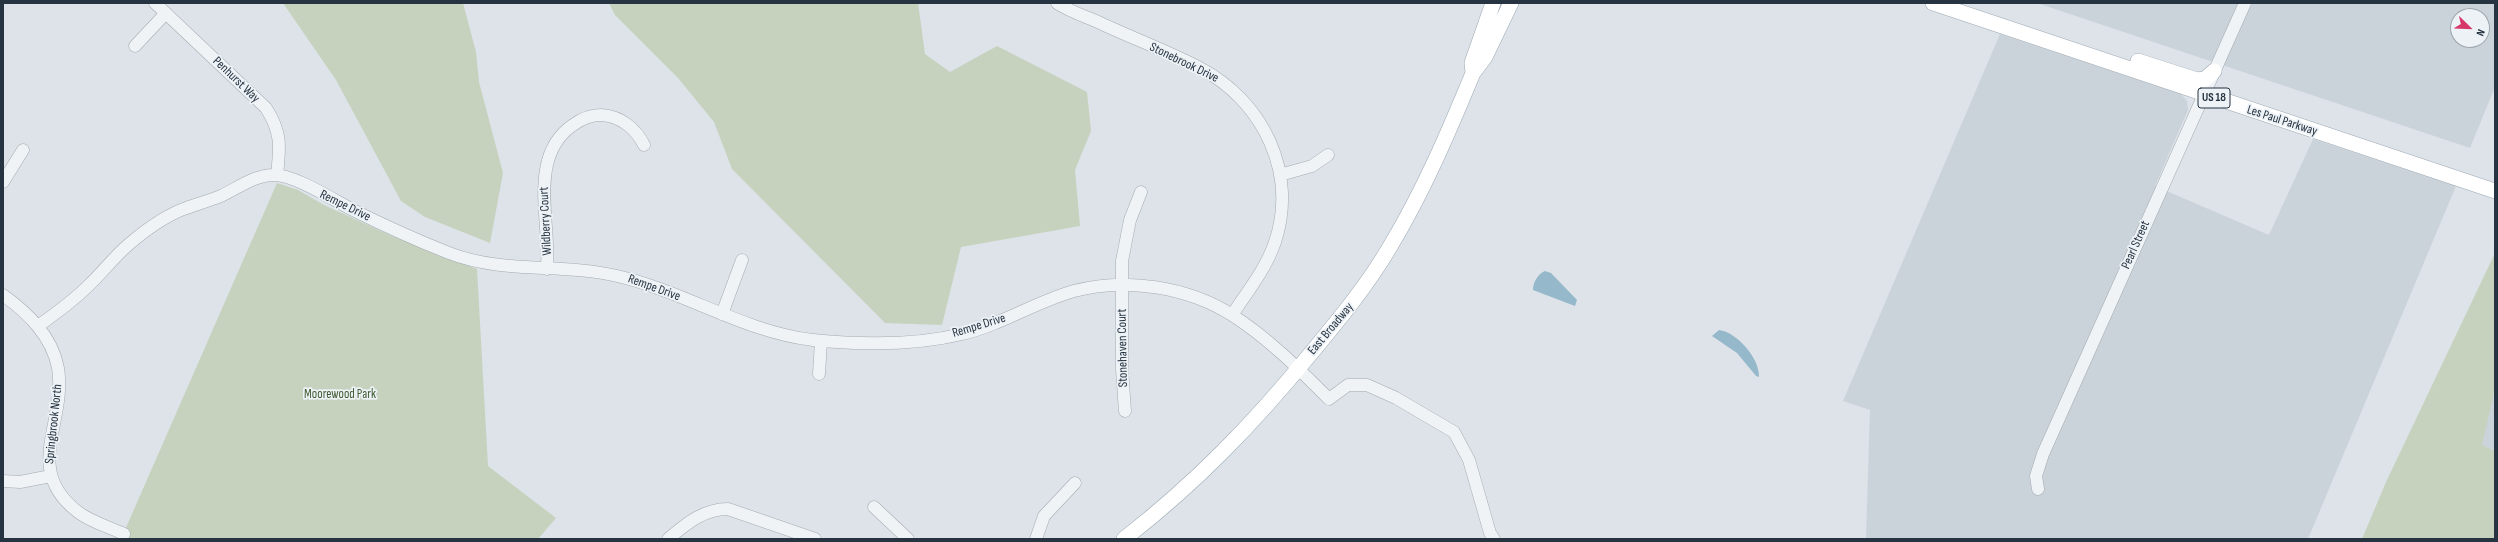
<!DOCTYPE html>
<html>
<head>
<meta charset="utf-8">
<style>
	body { margin:0 }
	#map { position:relative; width:2498px; height:542px; overflow:hidden; background:#dde3e8; font-family:"Sofia Sans Condensed",sans-serif }
	canvas { display:block }
	.frame { position:absolute; inset:0; border:4px solid #263340; pointer-events:none }
	.north { position:absolute; left:2450px; top:8px; width:40px; height:40px; box-sizing:border-box; background:#edf2f6; border:1px solid #9da6ad; border-radius:50%; rotate:113deg; font-size:11px; font-weight:700; line-height:16px; text-align:center; color:#263340 }
	.north::after { content:''; display:block; margin:auto; width:14px; height:18px; background:#d63969; clip-path:polygon(50% 0,100% 100%,50% 72%,0 100%) }
</style>
</head>
<body>
<div id="map">
<canvas width="2498" height="542"></canvas>
<div class="frame"></div>
<div class="north">N</div>
</div>
<script>
const ctx = document.querySelector('canvas').getContext('2d');
ctx.lineJoin = 'round';
function fill(path, color) {
  ctx.fillStyle = color;
  ctx.fill(path, 'evenodd');
}
function strokePath(path, color, width, dash) {
  ctx.strokeStyle = color;
  ctx.lineWidth = width;
  ctx.lineCap = dash ? 'butt' : 'round';
  ctx.setLineDash(dash || []);
  ctx.stroke(path);
}
function write(font, color, halo, rows, align = 'center') {
  ctx.font = font + ' "Sofia Sans Condensed",sans-serif';
  ctx.lineWidth = 3.5;
  ctx.setLineDash([]);
  ctx.textBaseline = 'middle';
  ctx.strokeStyle = halo;
  ctx.fillStyle = color;
  for (const [text, x, y, turn = 0] of rows) {
    ctx.save();
    ctx.translate(x, y);
    ctx.rotate((+turn || 0) * Math.PI / 180);
    ctx.textAlign = isNaN(turn) ? turn : align;
    if (halo) ctx.strokeText(text, 0, 0);
    ctx.fillText(text, 0, 0);
    ctx.restore();
  }
}
fill(new Path2D(`
	M2037,3H2495V87L2470,148ZM2458,16H2482V40H2458Z
	M2000,34L2181,94L2187,101L2188,110L2155,186L2269,235L2313,139L2456,186L2308,539H1866L1870,410L1843,401Z
	M2495,393V451L2482,445L2490,404Z`), '#cbd3da');
fill(new Path2D(`
	M283,3H463L476,52L479,82L503,173L490,243L425,217L401,201L336,80Z
	M609,3H918L925,54L950,72L997,46L1087,92L1091,131L1075,170L1080,226L961,247L942,325L885,323L732,169L714,122L678,78L615,15Z
	M277,183L298,190L324,205L392,236L477,269L488,466L556,518L538,539H121Z
	M2495,253V389L2482,445L2495,451V539H2362L2386,482Z`), '#c6d2be');
fill(new Path2D(`
	M1545,271L1551,273L1577,300L1575,306L1533,290C1533,282 1538,274 1545,271Z
	M1719,330C1737,332 1760,359 1759,377L1756,376L1737,353L1712,336Z`), '#95b8cb');
const minor = new Path2D(`
	M155,3L266,108C282,133 280,147 277,175
	M1057,3C1069,11 1084,16 1098,22C1132,38 1167,51 1200,68C1263,101 1298,173 1275,242C1266,269 1247,292 1232,315
	M135,46L166,13
	M1280,175L1312,166L1328,155
	M3,182L23,150
	M547,269C551,223 527,156 573,125C581,119 591,115 601,115C621,116 636,129 644,145
	M3,295C28,313 52,336 58,368C67,423 22,469 78,512C91,522 109,527 124,534
	M722,314L742,260
	M38,326C55,314 73,301 88,286C102,273 113,258 128,245C143,232 162,218 181,210C194,205 208,201 221,196C238,188 254,175 274,175C295,175 332,199 351,209C383,225 416,240 449,253C503,274 562,263 617,276C684,291 744,332 813,340C862,345 913,346 962,334C1001,325 1035,302 1074,291C1125,277 1188,287 1232,315C1268,338 1299,369 1329,399L1348,385H1367L1396,398L1454,432L1469,460L1490,533L1494,539
	M819,374L821,341
	M1125,411L1122,369V261L1130,220L1141,192
	M3,481L20,482L51,476
	M2038,489L2036,476L2043,454L2245,3
	M874,507L908,539
	M668,539C686,524 703,509 728,509L815,539
	M1036,539L1044,516L1075,483`);
const major = new Path2D(`
	M1933,3L2495,191
	M2138,61L2197,80L2205,79L2214,71
	M1473,72L1472,63L1493,3
	M1124,539C1197,482 1254,423 1312,352C1341,317 1369,283 1391,245C1424,190 1449,131 1473,73L1485,57L1511,3`);
strokePath(minor, '#a2abb2', 13);
strokePath(major, '#9ca9b4', 16);
strokePath(minor, '#f0f3f6', 12);
strokePath(major, '#fff', 15);
for (const [x, y, w] of [
	[2214,98,32]
]) {
  const box = new Path2D();
  box.roundRect(x - w / 2, y - 10, w, 20, 3);
  ctx.fillStyle = '#edf2f6';
  ctx.fill(box);
  strokePath(box, '#263340', 1);
}
write('bold 12px', '#263340', null, [
	["US 18",2214,98]
]);
write('13px', '#263340', '#edf2f6', [
	["Stonebrook Drive",1184,63,26],
	["Penhurst Way",236,80,44],
	["Les Paul Parkway",2282,121,18],
	["Rempe Drive",345,206,26],
	["Wildberry Court",546,221,-93],
	["Pearl Street",2136,245,-66],
	["Rempe Drive",654,288,20],
	["Rempe Drive",979,326,-17],
	["East Broadway",1331,329,-50],
	["Stonehaven Court",1123,348,-91],
	["Springbrook North",54,424,-84]
]);
write('13px', '#405c32', '#edf2f6', [
	["Moorewood Park",340,395]
]);
</script>
</body>
</html>
